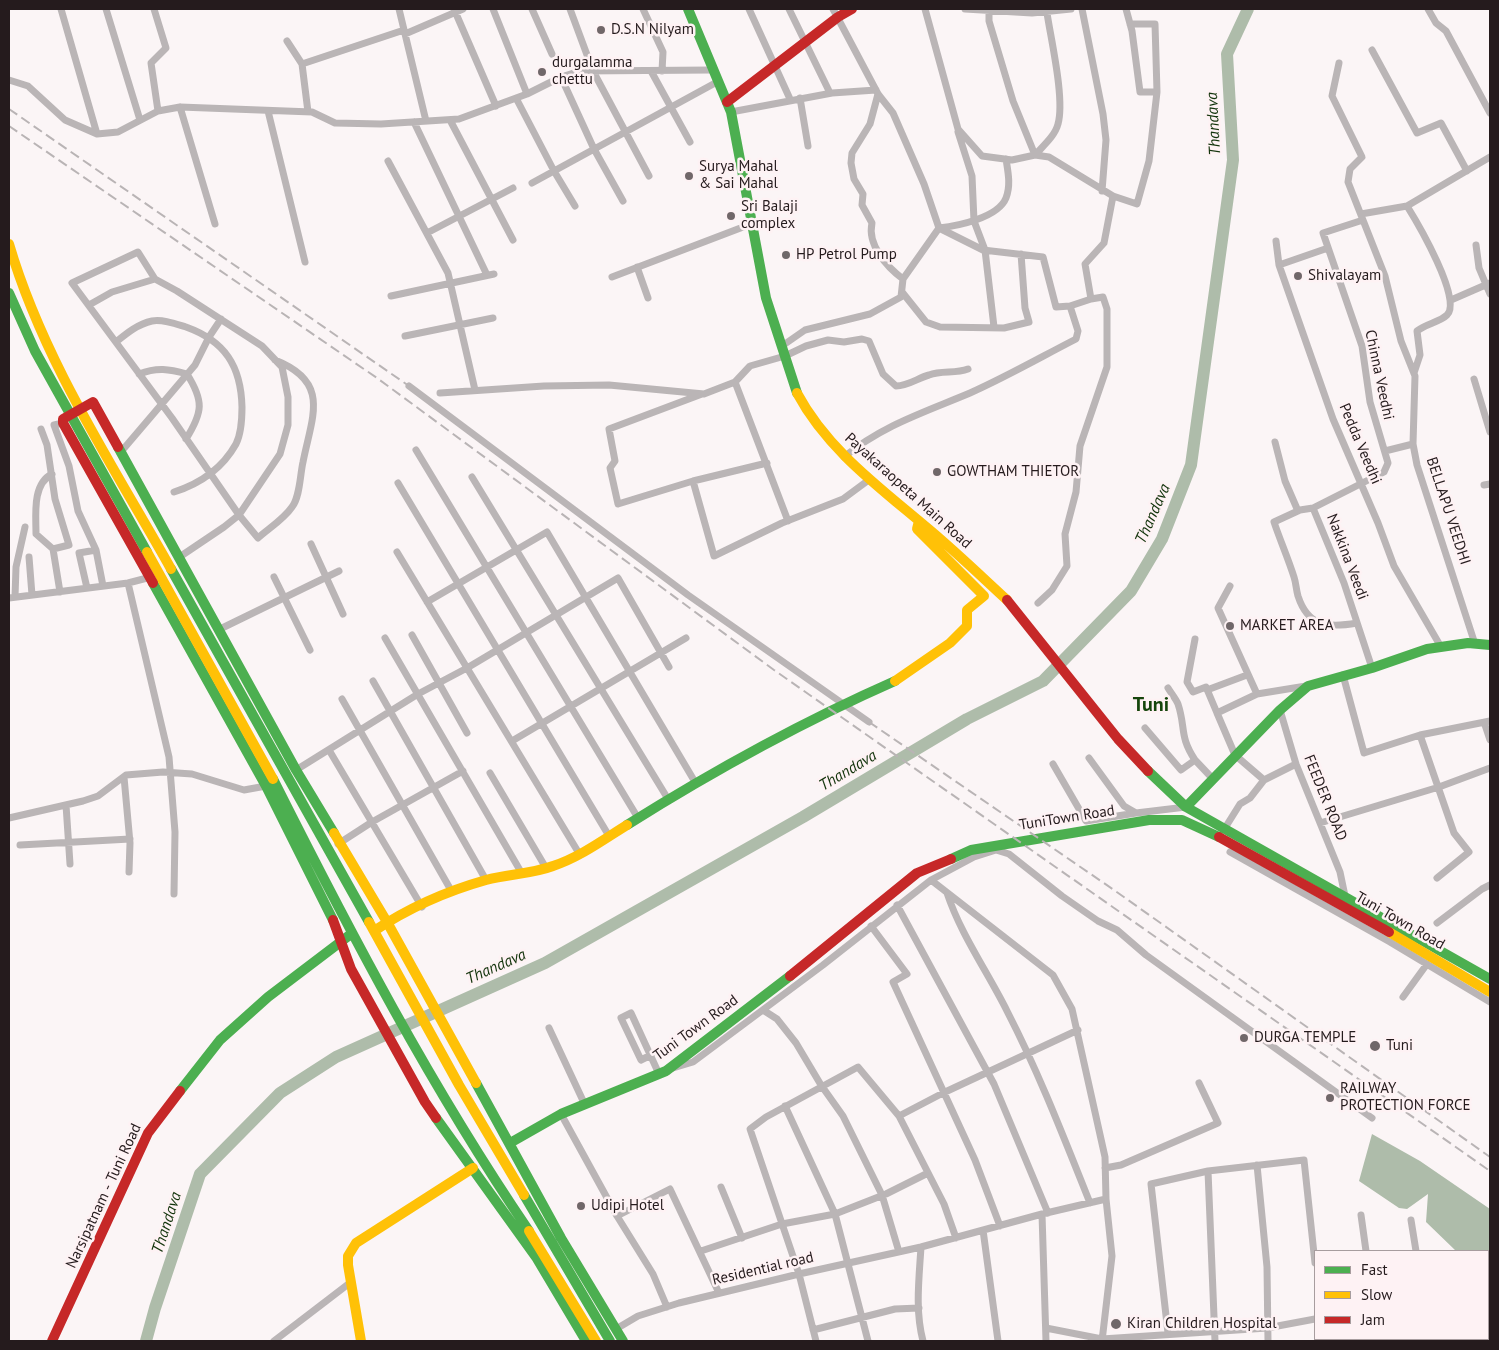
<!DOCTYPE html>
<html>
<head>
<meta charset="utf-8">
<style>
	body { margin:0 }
	#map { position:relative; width:1499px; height:1350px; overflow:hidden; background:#fbf5f6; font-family:"PT Sans",sans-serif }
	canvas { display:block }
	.frame { position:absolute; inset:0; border:10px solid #251b1d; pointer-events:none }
	.legend { position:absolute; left:1314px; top:1250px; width:175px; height:90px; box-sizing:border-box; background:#fef2f4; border:1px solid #a79c9e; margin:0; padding:6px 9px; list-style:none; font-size:15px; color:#251b1d }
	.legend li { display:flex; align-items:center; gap:10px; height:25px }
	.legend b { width:25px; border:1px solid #a79c9e }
</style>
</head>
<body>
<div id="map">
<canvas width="1499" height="1350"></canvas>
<div class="frame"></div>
<ul class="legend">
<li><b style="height:6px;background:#4caf50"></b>Fast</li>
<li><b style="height:6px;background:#ffc107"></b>Slow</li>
<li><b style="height:6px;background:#c62828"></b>Jam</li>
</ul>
</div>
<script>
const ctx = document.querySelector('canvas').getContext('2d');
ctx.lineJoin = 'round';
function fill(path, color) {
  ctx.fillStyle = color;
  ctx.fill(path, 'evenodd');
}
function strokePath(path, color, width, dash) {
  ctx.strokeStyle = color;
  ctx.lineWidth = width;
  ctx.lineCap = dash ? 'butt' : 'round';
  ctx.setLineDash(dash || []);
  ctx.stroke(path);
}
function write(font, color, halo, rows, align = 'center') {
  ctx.font = font + ' "PT Sans",sans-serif';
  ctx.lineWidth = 5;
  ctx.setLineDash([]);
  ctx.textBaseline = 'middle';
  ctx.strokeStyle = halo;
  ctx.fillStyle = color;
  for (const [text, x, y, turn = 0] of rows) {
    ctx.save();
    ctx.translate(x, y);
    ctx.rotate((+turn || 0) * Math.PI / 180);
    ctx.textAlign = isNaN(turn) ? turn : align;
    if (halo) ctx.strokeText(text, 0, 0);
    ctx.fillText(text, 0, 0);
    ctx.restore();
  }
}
fill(new Path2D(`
	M1372,1134L1420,1161L1490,1209V1271L1488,1267V1251L1455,1250L1426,1222L1428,1194L1407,1209L1399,1208L1359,1181Z`), '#aebcaa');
strokePath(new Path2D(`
	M146,1341L155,1308L200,1174L280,1093L336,1057L545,963L803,817L967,719L1043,681L1131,591L1162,539L1191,465L1233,160L1227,54L1248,9`), '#aebcaa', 12);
strokePath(new Path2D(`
	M61,9L97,134
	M106,9L140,120
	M154,9L166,48L151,63L158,111
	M399,9L426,121
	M454,9L496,106
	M493,9L527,94
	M532,9L552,54
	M570,9L593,71L649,176
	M643,9L663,52L662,71
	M749,9L790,99
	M789,9L830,93
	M833,9L878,94L893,113L924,184L939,228C957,226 998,218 1006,198C1011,185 1008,172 1006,159
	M925,9L958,129L982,156L1012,160L1035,155L1049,157L1113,196L1104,243L1085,264L1091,299L1070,306
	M965,9L1032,13L1071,9
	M989,9V21L1013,101L1035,155
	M1082,9L1103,114L1106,140L1102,191
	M1126,9L1132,31L1140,92H1157L1155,24H1130
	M1428,9L1436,23L1446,31L1490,113
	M405,34L463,9
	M287,41L302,64
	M1372,50L1417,133L1441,123L1467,171
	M1339,63L1332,96L1362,157L1350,169L1348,182L1385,276L1401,341L1415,376L1413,444L1417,465L1475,644
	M651,71L690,142
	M561,77L594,149L623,201
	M9,80L28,86L65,120L97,134L118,132L158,111L180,107L312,112L335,123L381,124L459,119L527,94L561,77L580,71L712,70
	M878,94L870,124L852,153L851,163L854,179L863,194L862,205L872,223C867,245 887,267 903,279
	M516,98L554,171L575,206
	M800,98L808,146
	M180,107L215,224
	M268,111L305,262
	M308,112L302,64L404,30
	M731,112L832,93L876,90
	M450,120L513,240
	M414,122L487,275
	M958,132L972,176L974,221L985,250L994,327
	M1035,155C1043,146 1055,136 1058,124C1065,99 1051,40 1047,13
	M388,161L448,273L475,390
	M532,183L717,82
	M1113,196L1137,204L1149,161L1157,92
	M1407,206C1417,222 1463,300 1447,315C1440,322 1425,324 1417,331L1420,355L1414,373
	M1361,214L1407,206L1490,157
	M1363,220L1323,233L1362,346L1370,402L1388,463L1384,472L1313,508L1344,583L1372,668
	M427,233L513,188
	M1276,241L1279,265L1333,419L1378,523L1394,566L1441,647
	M1476,245L1479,268L1490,294
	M1279,265L1328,248
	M637,267L648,298
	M612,277L751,224
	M902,292L926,322L940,327L1004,328L1029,322L1025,308L1021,254
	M391,296L494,274
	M1451,300L1490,283
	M89,305L112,292L155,279
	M405,336L493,318
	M116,342C127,333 138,324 152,321C163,319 176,324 186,327C225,341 241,366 242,407C242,418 241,434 236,444C222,469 199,484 174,492
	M782,346L805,330L870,314L901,297L903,279L939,228L983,250L1043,257L1056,307L1070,306L1078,331L1076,339C1041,357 1006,377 970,393C925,412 883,425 844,457
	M139,374C157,367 169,369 187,374C204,401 203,412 186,439
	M1474,379L1490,432
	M735,382L788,521
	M409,386L688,595L869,722
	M440,393L544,386L609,385L704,394L735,382L750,366L785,356L806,346L828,340L844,342L862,339L869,341L883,374L896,386C908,386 918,378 929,375C942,370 955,374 968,369
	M702,394L609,429L615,461L610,468L618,504L693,481L767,463
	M63,423L54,425L69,466L78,511L96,550L103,586
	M41,429L47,445L55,499L69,545L53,549L60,592
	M1275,442L1285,481L1298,511
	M416,450L638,818
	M1385,451L1413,444
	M120,453L195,365L209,337L221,319
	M52,474C32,484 36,515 36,534L53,549
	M472,477L668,799
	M693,481L714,556L782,523L843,499L870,479
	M398,483L609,836
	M1484,485L1490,484
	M1313,508L1300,510L1274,522C1280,540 1288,558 1294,577C1296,583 1296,589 1298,596C1308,627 1328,628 1357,623
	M311,544L343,614
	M397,552L580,855
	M29,557L32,595
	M178,558L224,527L239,515L172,418L72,283L138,252L155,279L177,291L262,346L282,367L288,397V425L280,454L239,515L258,538C268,529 284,519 292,507C300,497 300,475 303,462C312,416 331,382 275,360
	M274,577L310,650
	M128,583L169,757L175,832L174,894
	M87,588L79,553L96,550
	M15,597L16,567L25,527
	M9,598L128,583L151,577
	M427,602L547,532L695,782
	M1038,603L1052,590L1067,566L1065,534L1076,492L1080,446L1107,367V309L1103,297L1091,299
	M218,630L339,571
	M412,635L467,733
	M385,638L521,872
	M1195,639L1187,682L1193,692L1206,687L1217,713L1257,694L1218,608L1230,586
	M1343,675L1364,753L1420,735
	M373,681L486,880
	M1207,690L1247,675
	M1257,694L1306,686
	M342,699L452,892
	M1280,710L1296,764L1340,872L1345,896
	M1217,713L1235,755L1264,780L1250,798L1240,804L1225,828
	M1484,722L1490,740
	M1145,728L1181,770L1195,760C1179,736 1186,728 1178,704C1176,699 1171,693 1168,688
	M512,741L686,638
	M329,750L422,907
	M1089,758L1124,806L1136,813L1186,807
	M1195,760L1213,779
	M1053,764L1086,821L1136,813
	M296,770L418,694L467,668L618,578L669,667
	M490,773L546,868
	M124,777L130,843L129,872
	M1264,780L1296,764
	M66,805L70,864
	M9,818L83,801L98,796L126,775L163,772L192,774L244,790L266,786
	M1320,823L1439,787L1490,768
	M338,844L372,822L463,771
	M20,845L130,839
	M1230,852L1390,942L1490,1002
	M1437,878L1469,852L1454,833L1420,735L1490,721
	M931,880L1053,975L1072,1009L1105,1157L1106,1199L1112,1256L1102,1341
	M947,893C961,935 987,971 1007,1011C1039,1073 1064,1138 1090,1203
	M897,905L994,1084L1048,1213
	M1437,923L1482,889L1490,885
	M871,926L907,974L893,982L975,1160L1000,1226
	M1403,997L1427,964
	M763,1010L777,1019L796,1043L821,1085L843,1116L882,1195L899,1252
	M549,1028L585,1105
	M651,1055L641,1060L621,1018L631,1013L659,1074
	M673,1068L693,1062L823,965L931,880L974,857L996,850L1009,854L1062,896L1098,921L1117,930L1146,955L1372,1118
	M785,1106L835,1214L868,1341
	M561,1114L617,1216L653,1274L667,1307
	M899,1116L943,1093L1078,1030
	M1257,1165L1267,1267L1268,1341
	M1105,1168L1121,1165L1218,1123L1199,1083
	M1208,1171L1215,1341
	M721,1187L742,1238
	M1361,1215L1366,1251
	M617,1216L670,1189L719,1293
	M1411,1220L1416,1251
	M983,1230L998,1341
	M921,1247C919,1279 915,1311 923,1341
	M701,1251L782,1224L835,1214L886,1194L928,1173
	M1488,1299H1490
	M1046,1328L1102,1339L1267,1328L1315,1319
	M616,1329L638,1316L679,1303L799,1274L921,1247L1042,1214
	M813,1330L895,1309L919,1308
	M1168,1333L1151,1184L1208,1171L1304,1160L1315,1263
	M1330,1339V1341
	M1377,1339L1378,1341
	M1405,1339V1341
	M1470,1339V1341
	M274,1341L351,1282
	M816,1341L799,1274L750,1129L766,1117L858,1067L899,1116L944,1204L956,1238
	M1046,1341L1042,1214L1106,1199`), '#bab5b6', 7);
strokePath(new Path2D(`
	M688,9L731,112L766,298L797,393
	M9,293L35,351L147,552
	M118,447L296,770L334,833
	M171,569L369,922
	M153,583L266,786L333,920
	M1148,771L1186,807L1490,979
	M273,779C351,934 431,1087 529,1231
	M1186,807L1280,710L1308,686L1372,668L1427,649L1468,643L1490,645
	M627,825C713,771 802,722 895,681
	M951,859L971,850L1149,820H1182L1219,837
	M476,1083L561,1238L623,1341
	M180,1091L220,1040L268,997L351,934
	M436,1118L536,1257L586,1341
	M510,1143L561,1114L666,1071L790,976
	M524,1195L610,1341`), '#4caf50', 10);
strokePath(new Path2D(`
	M9,244C43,360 112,464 171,569
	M797,393C828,451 882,489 931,531C957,553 982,577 1007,600
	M147,552L273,779
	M895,681L950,643L967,626V610L984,596L917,529L919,521
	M334,833L387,922L476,1083
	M369,922L459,1085L524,1195
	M374,931C407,909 447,891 486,880C508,874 532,874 553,866C580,857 603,840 627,825
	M1389,932L1490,992
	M529,1231L596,1341
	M361,1341L348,1265V1256L356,1243L473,1168`), '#ffc107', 10);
strokePath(new Path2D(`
	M727,102L838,17L852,9
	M118,447L93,402L63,419V423L153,583
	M1007,600L1118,739L1148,771
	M1219,837L1389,932
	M333,920L351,969L425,1102L436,1118
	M790,976L917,873L951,859
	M52,1341L148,1133L180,1091`), '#c62828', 10);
strokePath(new Path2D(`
	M9,109L409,386
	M9,126L377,378L774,670L1490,1171
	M869,722L1114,890L1490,1157`), '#b9b4b5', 2, [10, 5]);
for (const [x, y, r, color] of [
	[601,30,5,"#706769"],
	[542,72,5,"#706769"],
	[689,176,5,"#706769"],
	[731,216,5,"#706769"],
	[786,255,5,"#706769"],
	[1298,276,5,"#706769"],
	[937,472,5,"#706769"],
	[1230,626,5,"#706769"],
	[1244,1038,5,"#706769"],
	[1375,1046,6,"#706769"],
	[1330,1098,5,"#706769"],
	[581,1206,5,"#706769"],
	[1116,1324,6,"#706769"]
]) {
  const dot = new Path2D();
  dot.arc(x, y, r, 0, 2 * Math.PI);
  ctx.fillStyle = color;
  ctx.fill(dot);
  strokePath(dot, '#fef2f4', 2);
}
write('15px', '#251b1d', '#fef2f4', [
	["D.S.N Nilyam",611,30],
	["durgalamma",552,63],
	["chettu",552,80],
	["Surya Mahal",699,167],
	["& Sai Mahal",699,184],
	["Sri Balaji",741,207],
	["complex",741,224],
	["HP Petrol Pump",796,255],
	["Shivalayam",1308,276],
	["GOWTHAM THIETOR",947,472],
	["MARKET AREA",1240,626],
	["DURGA TEMPLE",1254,1038],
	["Tuni",1386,1046],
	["RAILWAY",1340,1089],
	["PROTECTION FORCE",1340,1106],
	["Udipi Hotel",591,1206],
	["Kiran Children Hospital",1127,1324]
], 'left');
write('15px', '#251b1d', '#fef2f4', [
	["Chinna Veedhi",1379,375,78],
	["Pedda Veedhi",1360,444,67],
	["Payakaraopeta Main Road",908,491,42],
	["BELLAPU VEEDHI",1448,511,72],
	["Nakkina Veedi",1347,557,69],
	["FEEDER ROAD",1325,798,68],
	["TuniTown Road",1067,818,-9],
	["Tuni Town Road",1400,921,30],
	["Tuni Town Road",696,1028,-36],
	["Narsipatnam - Tuni Road",104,1196,-65],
	["Residential road",763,1269,-13]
]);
write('italic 16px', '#13340c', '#fef2f4', [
	["Thandava",1214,124,-93],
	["Thandava",1153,514,-66],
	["Thandava",848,771,-31],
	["Thandava",496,967,-24],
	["Thandava",167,1223,-72]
]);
write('bold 20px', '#15450c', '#fef2f4', [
	["Tuni",1151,705]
]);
</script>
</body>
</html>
